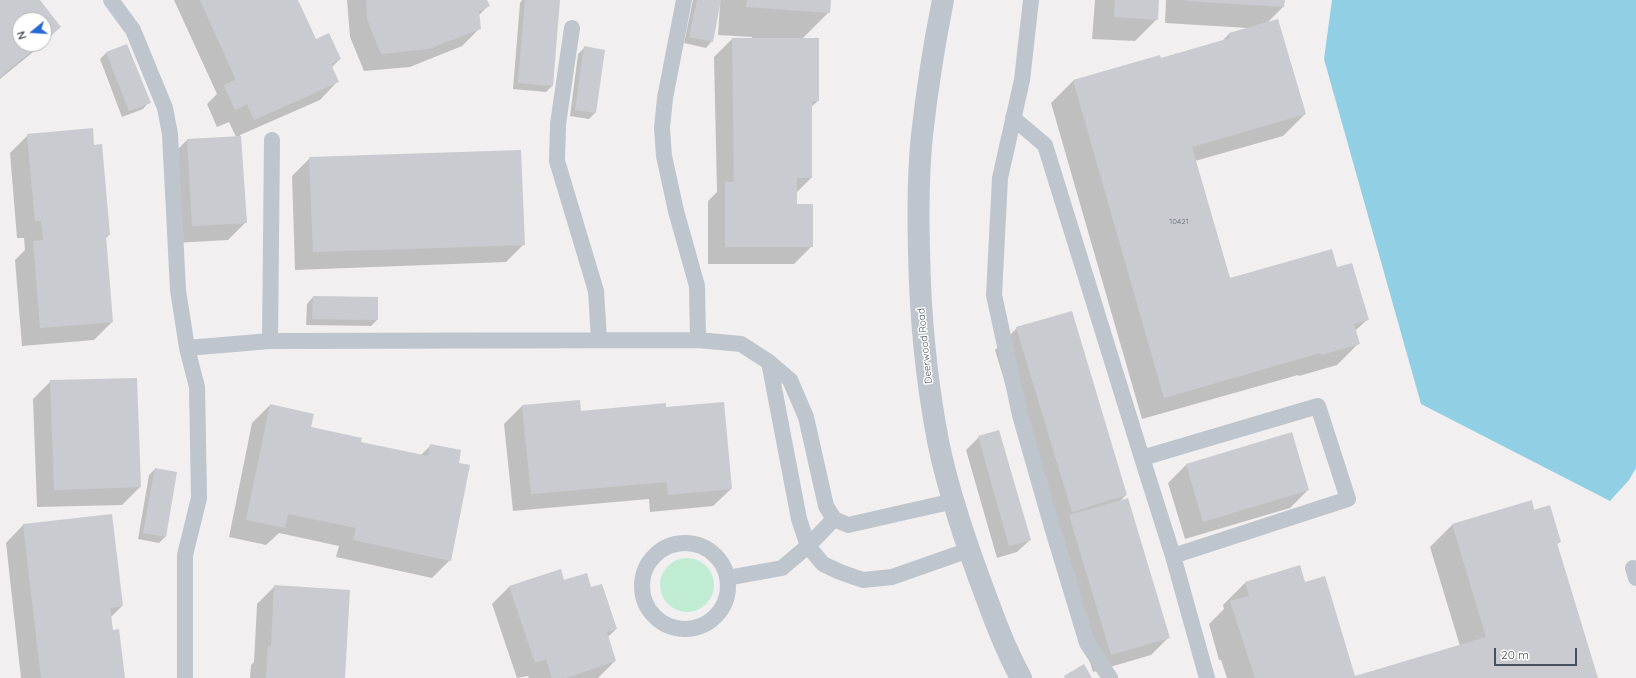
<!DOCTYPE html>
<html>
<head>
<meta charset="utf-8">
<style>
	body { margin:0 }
	#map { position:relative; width:1636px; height:678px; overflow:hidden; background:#f1efef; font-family:Quicksand,sans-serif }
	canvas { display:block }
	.north { position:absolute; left:12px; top:12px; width:40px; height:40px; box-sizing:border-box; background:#fff; border:1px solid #b6b9bd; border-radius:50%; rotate:252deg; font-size:11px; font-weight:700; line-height:16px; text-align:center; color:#48515b }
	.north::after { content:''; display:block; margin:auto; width:14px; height:18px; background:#2768d3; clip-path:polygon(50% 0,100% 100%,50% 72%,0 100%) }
	.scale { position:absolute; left:1494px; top:648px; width:83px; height:18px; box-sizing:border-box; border:2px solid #48515b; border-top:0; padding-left:5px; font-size:12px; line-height:14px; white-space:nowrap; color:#48515b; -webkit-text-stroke:3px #fff; paint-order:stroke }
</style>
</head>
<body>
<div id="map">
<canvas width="1636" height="678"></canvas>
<div class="north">N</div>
<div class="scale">20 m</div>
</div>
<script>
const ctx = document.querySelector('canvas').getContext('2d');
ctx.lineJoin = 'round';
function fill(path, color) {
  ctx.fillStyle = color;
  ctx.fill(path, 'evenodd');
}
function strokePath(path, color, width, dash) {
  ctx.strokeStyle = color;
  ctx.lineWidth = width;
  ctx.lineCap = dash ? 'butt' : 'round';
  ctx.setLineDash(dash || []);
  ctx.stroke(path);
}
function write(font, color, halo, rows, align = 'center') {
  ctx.font = font + ' Quicksand,sans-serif';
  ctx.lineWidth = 3;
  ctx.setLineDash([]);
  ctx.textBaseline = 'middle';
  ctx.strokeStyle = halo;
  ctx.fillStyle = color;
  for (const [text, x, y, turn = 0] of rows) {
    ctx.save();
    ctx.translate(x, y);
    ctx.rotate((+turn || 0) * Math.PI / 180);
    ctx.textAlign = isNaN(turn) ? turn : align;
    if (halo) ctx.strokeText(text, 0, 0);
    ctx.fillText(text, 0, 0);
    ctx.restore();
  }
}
fill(new Path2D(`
	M660 585a27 27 0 1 1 54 0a27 27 0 1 1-54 0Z`), '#c0ecd4');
fill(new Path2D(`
	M1332,0H1636V468L1629,480L1610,501L1421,404L1324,59Z`), '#91cfe5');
fill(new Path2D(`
	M0,0H38L60,27L44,43V20H20V44H43L0,79Z
	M174,0H297L316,40L340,59L331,68L337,82L320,100L240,135L246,222L228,240L174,243L169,158L187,140L236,137L229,122L217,127L207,104L217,94Z
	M347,0H486L488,6L478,16L480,28L462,46L410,67L364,71L350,37Z
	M522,0H559L552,86L546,92L513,89L520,3Z
	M693,0H830L829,12L802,39L818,101L811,107V178L796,193V205L812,246L794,264H708V201L717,192L714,57L732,39H752V37L718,35L720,5H719L712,41L706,48L684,43Z
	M1095,0H1158L1157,19L1135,41L1092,39Z
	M1166,0H1284L1283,7L1267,23L1305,114L1283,136L1195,161L1230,279L1336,269L1368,319L1355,331L1359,343L1337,365L1299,376L1298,375L1142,419L1051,103L1073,81L1160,56V60L1221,42L1229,34L1248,28L1165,23Z
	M127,45L149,102L143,109L122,117L100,59L106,53Z
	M584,48L595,113L589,119L570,116L578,54Z
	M28,135L94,146L109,235L105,239L112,322L94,340L22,346L15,260L25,250L24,238H17L10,153Z
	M310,158L524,244L506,262L295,270L292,176Z
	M313,297L377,298V320L371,326L306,325L307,304Z
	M1017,328L1126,495L1120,501L1169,637L1151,655L1093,672L995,350Z
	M51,381L140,487L122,505L37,507L33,399Z
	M579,401L580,412L665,408L731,489L713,506L650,512L649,499L513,511L504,424L522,406Z
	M270,405L310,428L360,443L420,456L431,445L458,464L450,560L432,578L336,557L339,546L279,533L266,545L229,537L252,423Z
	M1291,433L1308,490L1290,508L1185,539L1168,483L1186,465Z
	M979,437L1030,540L1017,552L997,558L966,450Z
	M155,469L165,537L159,543L138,539L149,475Z
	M1531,501L1534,511L1560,542L1556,545L1597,678H1227L1221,660H1219L1209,624L1224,609L1223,605L1245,583L1304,584L1355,677L1460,646L1430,547L1452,525Z
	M23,525L122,606L111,617L112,631L124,678H21L6,543Z
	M564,582L591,589L616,629L608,637L615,661L598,678H529L528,676L517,678L492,604L510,586Z
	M275,586L344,678H250L251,665L254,662L257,604Z`), '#0003');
fill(new Path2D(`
	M0,0H40L61,27L44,41V20H20V44H40L0,77Z
	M200,0H298L316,39L329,33L341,59L331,64L339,82L254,120L247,104L235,110L224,85L236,80Z
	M366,0H487L490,6L479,11L481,29L428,49L381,54L367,19Z
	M525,0H560L553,86L518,83Z
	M697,0H721L713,42L689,37Z
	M747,0H831L830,13L746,7Z
	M1115,0H1159L1158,20L1114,17Z
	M1187,0H1285L1284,7L1187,1Z
	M1278,19L1306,114L1192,147L1230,278L1332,249L1337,267L1352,263L1369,320L1354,324L1360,344L1321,355L1320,353L1164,398L1073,80L1160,55L1161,58L1230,38L1229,33Z
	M732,38H819V101H812V178H797V204H813V247H725V182H734Z
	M127,44L151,103L129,111L106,52Z
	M584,46L605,50L596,113L575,110Z
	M93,128L94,145L102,144L110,235L106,236L113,322L40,328L33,241L43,240L41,221H35L27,134Z
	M241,136L247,223L192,226L187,139Z
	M521,150L525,245L313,252L309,157Z
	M313,296L378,297V320L312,319Z
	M1072,311L1127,495L1072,512L1016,327Z
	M137,378L141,487L54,490L50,380Z
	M580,400L581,411L666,403V407L724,402L732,489L668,495L667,482L531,494L522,405Z
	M270,404L314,414L311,427L362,438L361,442L428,456L430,444L461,450L459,463L470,465L451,561L353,540L356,528L288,514L285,528L246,520Z
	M999,430L1031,540L1009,546L978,436Z
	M1292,432L1309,490L1203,522L1186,464Z
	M155,468L177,472L166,537L143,533Z
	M1128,498L1170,638L1111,655L1069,515Z
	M1532,500L1534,510L1550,505L1561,542L1557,543L1598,678H1255L1230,601L1249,596L1245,582L1300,565L1305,582L1325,576L1355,676L1486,637L1452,524Z
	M112,514L123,606L110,608L113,630L119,629L125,678H41L23,524Z
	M561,569L564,580L587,573L591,587L602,584L617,629L607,632L616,661L566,678H552L546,659L535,663L509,586Z
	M274,585L350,590L345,678H266L268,646L271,647Z
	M1084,664L1092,678H1065L1064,676Z`), '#c9cbd1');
strokePath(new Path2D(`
	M111,0L133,30L165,108L170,134L178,290L187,348L197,387L199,498L185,555V678
	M684,0L665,98L662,128L664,156L676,211L697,286L698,340
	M1031,0L1022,80L1000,178L994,295L1020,415L1052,527L1087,643L1110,678
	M572,28L558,124L557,161L596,291L599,340
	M1013,118L1045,145L1142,458L1318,406L1348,499L1173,556L1207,678
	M270,341L272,140
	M187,348L270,341L698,340L741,344L769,362L790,380L806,417L826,506L834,519L848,525L954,501
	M769,362L799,519L808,546L823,564L840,572L863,580L892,577L969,550
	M1142,458L1173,556
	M642 586a43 43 0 1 1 86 0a43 43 0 1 1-86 0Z
	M1633,568L1636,578
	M727,578L782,568L808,546L834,519`), '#bec5cd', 16);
strokePath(new Path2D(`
	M943,0C934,45 927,90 922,135C918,173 918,212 919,250C920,314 926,378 938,441C947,486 962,531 978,575C991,610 1003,645 1021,678`), '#bec5cd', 22);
write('8px', '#687078', null, [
	["10421",1179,222]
]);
write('10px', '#48515b', '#fff', [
	["Deerwood Road",925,346,-96]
]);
</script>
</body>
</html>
